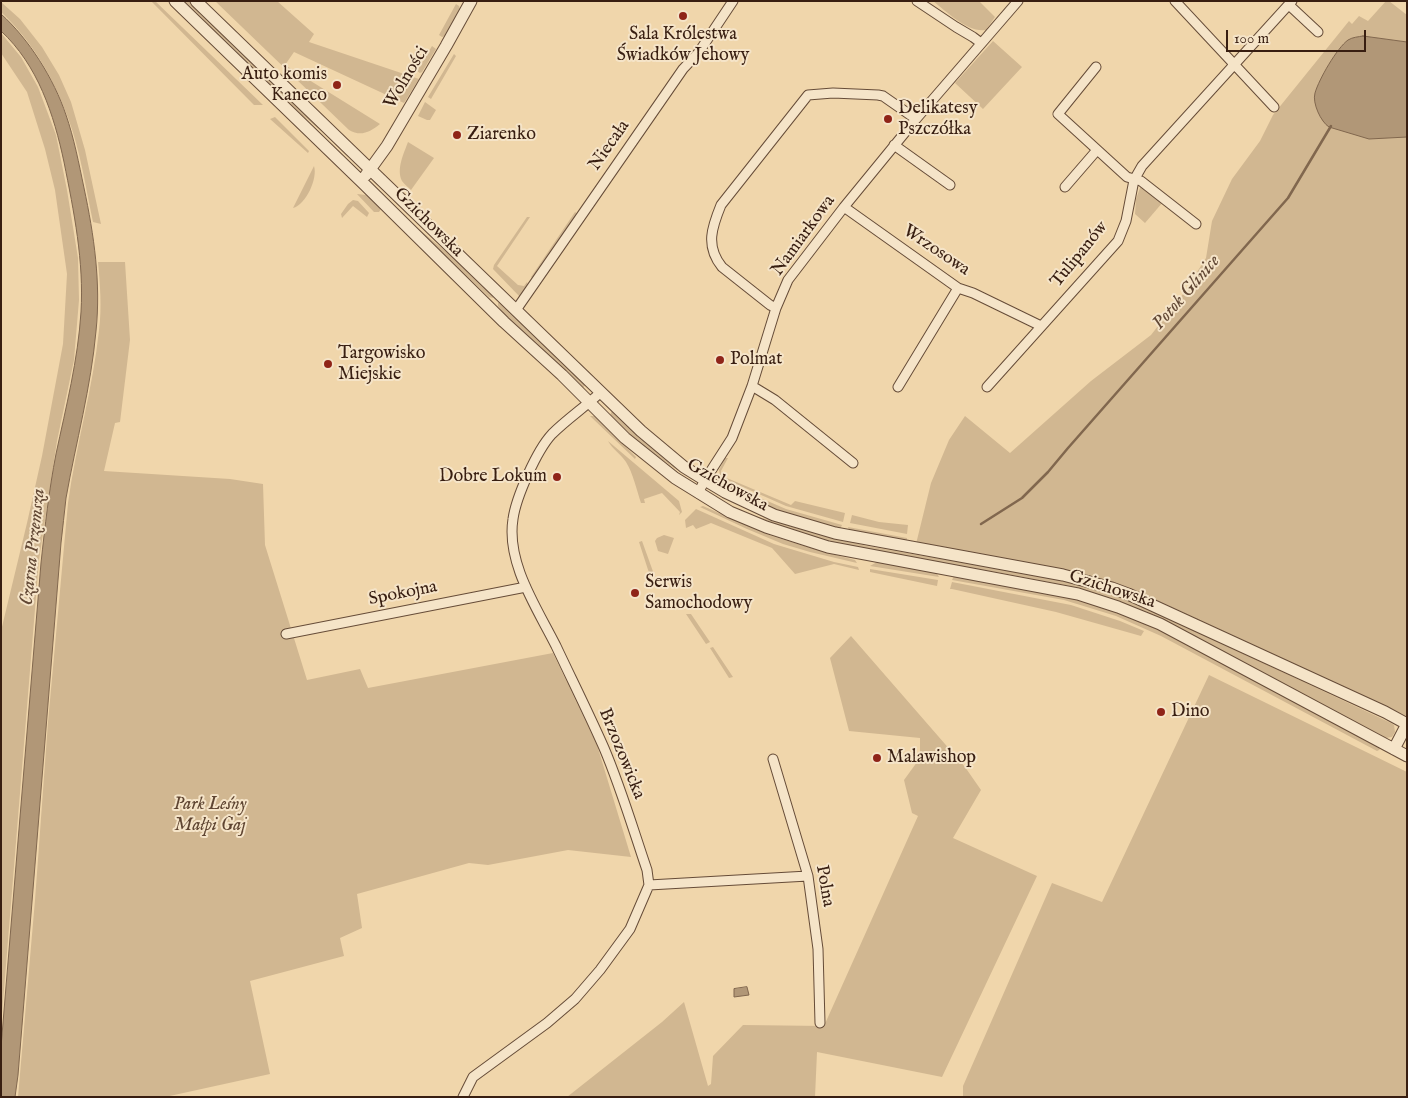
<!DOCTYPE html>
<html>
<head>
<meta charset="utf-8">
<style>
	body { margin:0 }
	#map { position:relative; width:1408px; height:1098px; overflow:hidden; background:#f0d6ab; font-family:"IM FELL English",serif }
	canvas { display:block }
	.frame { position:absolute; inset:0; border:2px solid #381e11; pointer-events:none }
	.scale { position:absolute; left:1226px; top:30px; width:140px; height:22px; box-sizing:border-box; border:2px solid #381e11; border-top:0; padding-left:6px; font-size:15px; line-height:18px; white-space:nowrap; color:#381e11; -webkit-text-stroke:4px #f5e4c8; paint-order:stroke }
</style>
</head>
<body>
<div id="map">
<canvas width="1408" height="1098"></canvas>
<div class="frame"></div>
<div class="scale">100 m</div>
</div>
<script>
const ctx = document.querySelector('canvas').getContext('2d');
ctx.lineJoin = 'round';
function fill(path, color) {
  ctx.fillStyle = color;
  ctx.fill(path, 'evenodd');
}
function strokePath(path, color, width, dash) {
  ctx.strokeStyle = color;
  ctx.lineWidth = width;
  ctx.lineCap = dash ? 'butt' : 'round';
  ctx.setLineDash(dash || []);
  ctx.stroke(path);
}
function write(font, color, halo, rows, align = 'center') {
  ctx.font = font + ' "IM FELL English",serif';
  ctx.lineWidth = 4;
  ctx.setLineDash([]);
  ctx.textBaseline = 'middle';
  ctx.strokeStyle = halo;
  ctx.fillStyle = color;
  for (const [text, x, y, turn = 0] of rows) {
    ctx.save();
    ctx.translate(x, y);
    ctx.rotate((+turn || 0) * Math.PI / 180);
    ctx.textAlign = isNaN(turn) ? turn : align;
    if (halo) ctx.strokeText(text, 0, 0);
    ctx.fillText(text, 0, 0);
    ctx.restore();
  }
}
fill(new Path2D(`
	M151,1H155L263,105H254Z
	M183,1H190L327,134L326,135L288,103Z
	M215,1H277L314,34L309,42L419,79L404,103L294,52L285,65L380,124C370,132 361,137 349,130Z
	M933,1H979L995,17L986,30C968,33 947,12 933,1Z
	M1386,1H1389L1407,15V42L1368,37L1407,118V719L1383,705L1141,593L1106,581L1050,567L916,544L931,483L949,440L965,416L1010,453L1091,381L1151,335L1183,294L1206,258L1212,221L1232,179L1260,141L1273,115L1349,21L1352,24L1359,16L1368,21Z
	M1,2L20,19L42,47L59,75L71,102L85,150L101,224L93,222C86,189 80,149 68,118C54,79 32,41 1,12Z
	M456,4L459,6L460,9L446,36L442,37L439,35Z
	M1,33L21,57L38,87L56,135L67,190L78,258L79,300L74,360L57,441L39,560L1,1026V631L27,523L42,456L63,344L67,274L55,190L45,149L27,92L1,53Z
	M993,41L1022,67L983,109L955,83Z
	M432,46L436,49L422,72L420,73L417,71Z
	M454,54L456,56L431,99L428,97Z
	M425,102L436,110L430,120H427L418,116Z
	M275,117L309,151L308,153L270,119Z
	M408,142L434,158L411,190C408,187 404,184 402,181C396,169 404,153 408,142Z
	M314,166C318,178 306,205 293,208Z
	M1141,185L1163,202L1145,223L1135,214L1136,199Z
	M357,194L366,195L381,209L379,212H374Z
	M353,200L358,201L369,213L367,217L353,206L342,218L341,214L348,204Z
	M394,207H395L415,226L461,264L492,294L493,298L489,297Z
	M575,212L578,214L533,279L531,277Z
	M527,217H530L497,266L518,285L524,286L527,282L528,285L520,297L493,269L494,265Z
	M98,262H125L130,340L120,422L115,423L104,471L230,479L263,484L265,545L307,680L360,669L368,688L553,653L597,745L631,857L568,850L488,865L469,863L357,894L362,928L340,938L344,956L250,981L270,1074L165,1097H18L35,900L48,722L68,503C76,445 93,388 99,330C102,308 100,284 98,262Z
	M499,302L501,303L585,385L583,388L506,316L498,306V303Z
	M612,411L646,443L678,469L677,470L638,443L610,415Z
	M590,416H595L636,457L635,459Z
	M608,441L679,501L682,512L679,515L680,512L662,493L644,499L645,503H641C637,491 633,473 626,462C621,454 612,449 608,441Z
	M725,458H728L721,471L722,476L791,505L795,501L845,513L843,522L786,506L725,479L720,475L719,470Z
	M719,478L728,484L786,509L842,525L840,529C817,522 728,499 719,478Z
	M713,495L740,510L755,516L831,537L867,546L1050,578L1103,591L1142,606L1391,723L1394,725L1395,732L1392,737L1386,738L1159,618L1116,600L1070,586L1001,573L866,550L830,542L773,524L740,510Z
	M703,506L772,536L824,552L855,560L857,563L810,552L783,544L747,529L700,507Z
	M696,509L774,544L834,562L858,567L859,570L834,564L795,574L772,548L711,523L696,529L693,525L686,528L685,520Z
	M852,515L879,522L908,525L907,534L850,523Z
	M848,527L907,538V541L849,530Z
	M664,535L674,538L668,554L658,551L655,541L657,538Z
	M642,541L655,577L651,579L639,542Z
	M877,562L936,572L939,577L870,566Z
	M870,569L938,580L937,586L870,572Z
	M954,576L1057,594L1108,608L1161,630L1378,746L1380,749L1379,750L1377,751L1161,636L1116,616L1064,600L952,580Z
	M952,582L1071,605L1120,621L1144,631L1141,636L1056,612L952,589H950Z
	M686,614H691L710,642L706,644Z
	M851,636L965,767L981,790L953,838L1037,876L942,1077L817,1052L815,1097H567L662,1022L684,1002L708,1086L711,1084L713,1056L743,1025L824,1026L918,816L912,813L904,780L920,758V738L849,731L830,658Z
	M713,647L733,677L729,678L710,648Z
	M1209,675L1407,772V1097H963V1086L1052,883L1102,902Z`), '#d1b791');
const water = new Path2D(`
	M1,14C29,39 54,79 66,115C74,138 79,164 84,188C94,235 101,283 96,331C91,387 76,442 66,498C64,513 63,528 61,543L18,1075L15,1097H1V1047L41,563C45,526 49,490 56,454C66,407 78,360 81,312C84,261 74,212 64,162C54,115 38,65 1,31Z
	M1363,36L1407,42V137L1369,139L1329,127C1321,122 1312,103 1315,93C1319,79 1337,48 1348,40C1353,37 1358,37 1363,36Z
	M747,987L749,995L734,997V989Z`);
fill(water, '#b19777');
strokePath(water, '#81674e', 1);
strokePath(new Path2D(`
	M981,524L1022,498L1048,472L1068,448L1288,198L1331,126`), '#81674e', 2.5);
const minor = new Path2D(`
	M917,1L956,27L973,37L981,43
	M1175,1L1274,107
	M1289,5L1318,32
	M1096,67L1058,114L1127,177L1141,181L1196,224
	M894,145L950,185
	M1065,187L1097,150
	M844,207L958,288L973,293L1041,326
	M776,308L770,305L722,267C705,246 712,227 721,205L808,95L833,93L878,95L883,96L916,119
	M516,310L683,69L699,52L733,1
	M752,386L775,400L853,463
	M898,387L958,288
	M987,387L1118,241L1126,221L1134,180L1142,166L1292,1
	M698,493L705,480L732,438L752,386L776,308L788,280L844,207L916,119L1018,1
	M286,634L526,587
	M773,759L808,876L818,949L820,1023
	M649,885L808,876
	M463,1097L473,1077L547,1023L575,999L600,970L630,929L649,885L647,870C633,829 621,788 604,748C589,714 572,680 556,646C537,608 506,563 513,519C516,497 537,450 552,434C567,419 585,407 601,392`);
const tertiary = new Path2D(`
	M175,1L365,185L504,322L562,375L625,438L675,478L730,512L766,527L828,547L1078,594L1118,607L1160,624L1407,756
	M196,1L641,431L684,467L705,480L725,492L774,515L835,533L1063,575L1112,588L1128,594L1385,712L1407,724L1394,749
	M366,175L387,146L446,46L471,1`);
strokePath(minor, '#664c38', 11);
strokePath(tertiary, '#664c38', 13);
strokePath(minor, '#f5e4c8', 9);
strokePath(tertiary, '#f5e4c8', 11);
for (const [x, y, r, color] of [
	[683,16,5,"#8f2418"],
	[337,85,5,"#8f2418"],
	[888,119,5,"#8f2418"],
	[457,135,5,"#8f2418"],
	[720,360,5,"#8f2418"],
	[328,364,5,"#8f2418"],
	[557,477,5,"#8f2418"],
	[635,593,5,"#8f2418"],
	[1161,712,5,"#8f2418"],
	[877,758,5,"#8f2418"]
]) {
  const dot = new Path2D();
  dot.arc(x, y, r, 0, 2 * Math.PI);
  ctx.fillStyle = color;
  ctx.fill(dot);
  strokePath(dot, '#f5e4c8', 2);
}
write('18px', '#381e11', '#f5e4c8', [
	["Sala Królestwa",683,35,"center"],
	["Świadków Jehowy",683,56,"center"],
	["Auto komis",327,75,"right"],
	["Kaneco",327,96,"right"],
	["Delikatesy",898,109],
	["Pszczółka",898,130],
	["Ziarenko",467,135],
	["Targowisko",338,354],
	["Miejskie",338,375],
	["Polmat",730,360],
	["Dobre Lokum",547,477,"right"],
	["Serwis",645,583],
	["Samochodowy",645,604],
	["Dino",1171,712],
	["Malawishop",887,758]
], 'left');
write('18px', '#381e11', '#f5e4c8', [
	["Wolności",407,78,-59],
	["Niecała",610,146,-55],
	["Gzichowska",428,223,45],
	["Namiarkowa",804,236,-54],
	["Wrzosowa",936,251,34],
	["Tulipanów",1080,255,-51],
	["Gzichowska",727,486,29],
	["Gzichowska",1112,590,18],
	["Spokojna",403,594,-11],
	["Brzozowicka",621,754,68],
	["Polna",824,886,80]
]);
write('italic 18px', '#5e4431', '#f5e4c8', [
	["Park Leśny",210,805],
	["Małpi Gaj",210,826]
]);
write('italic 19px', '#624835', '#f5e4c8', [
	["Potok Glinice",1187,293,-49],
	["Czarna Przemsza",34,547,-84]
]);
</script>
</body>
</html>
